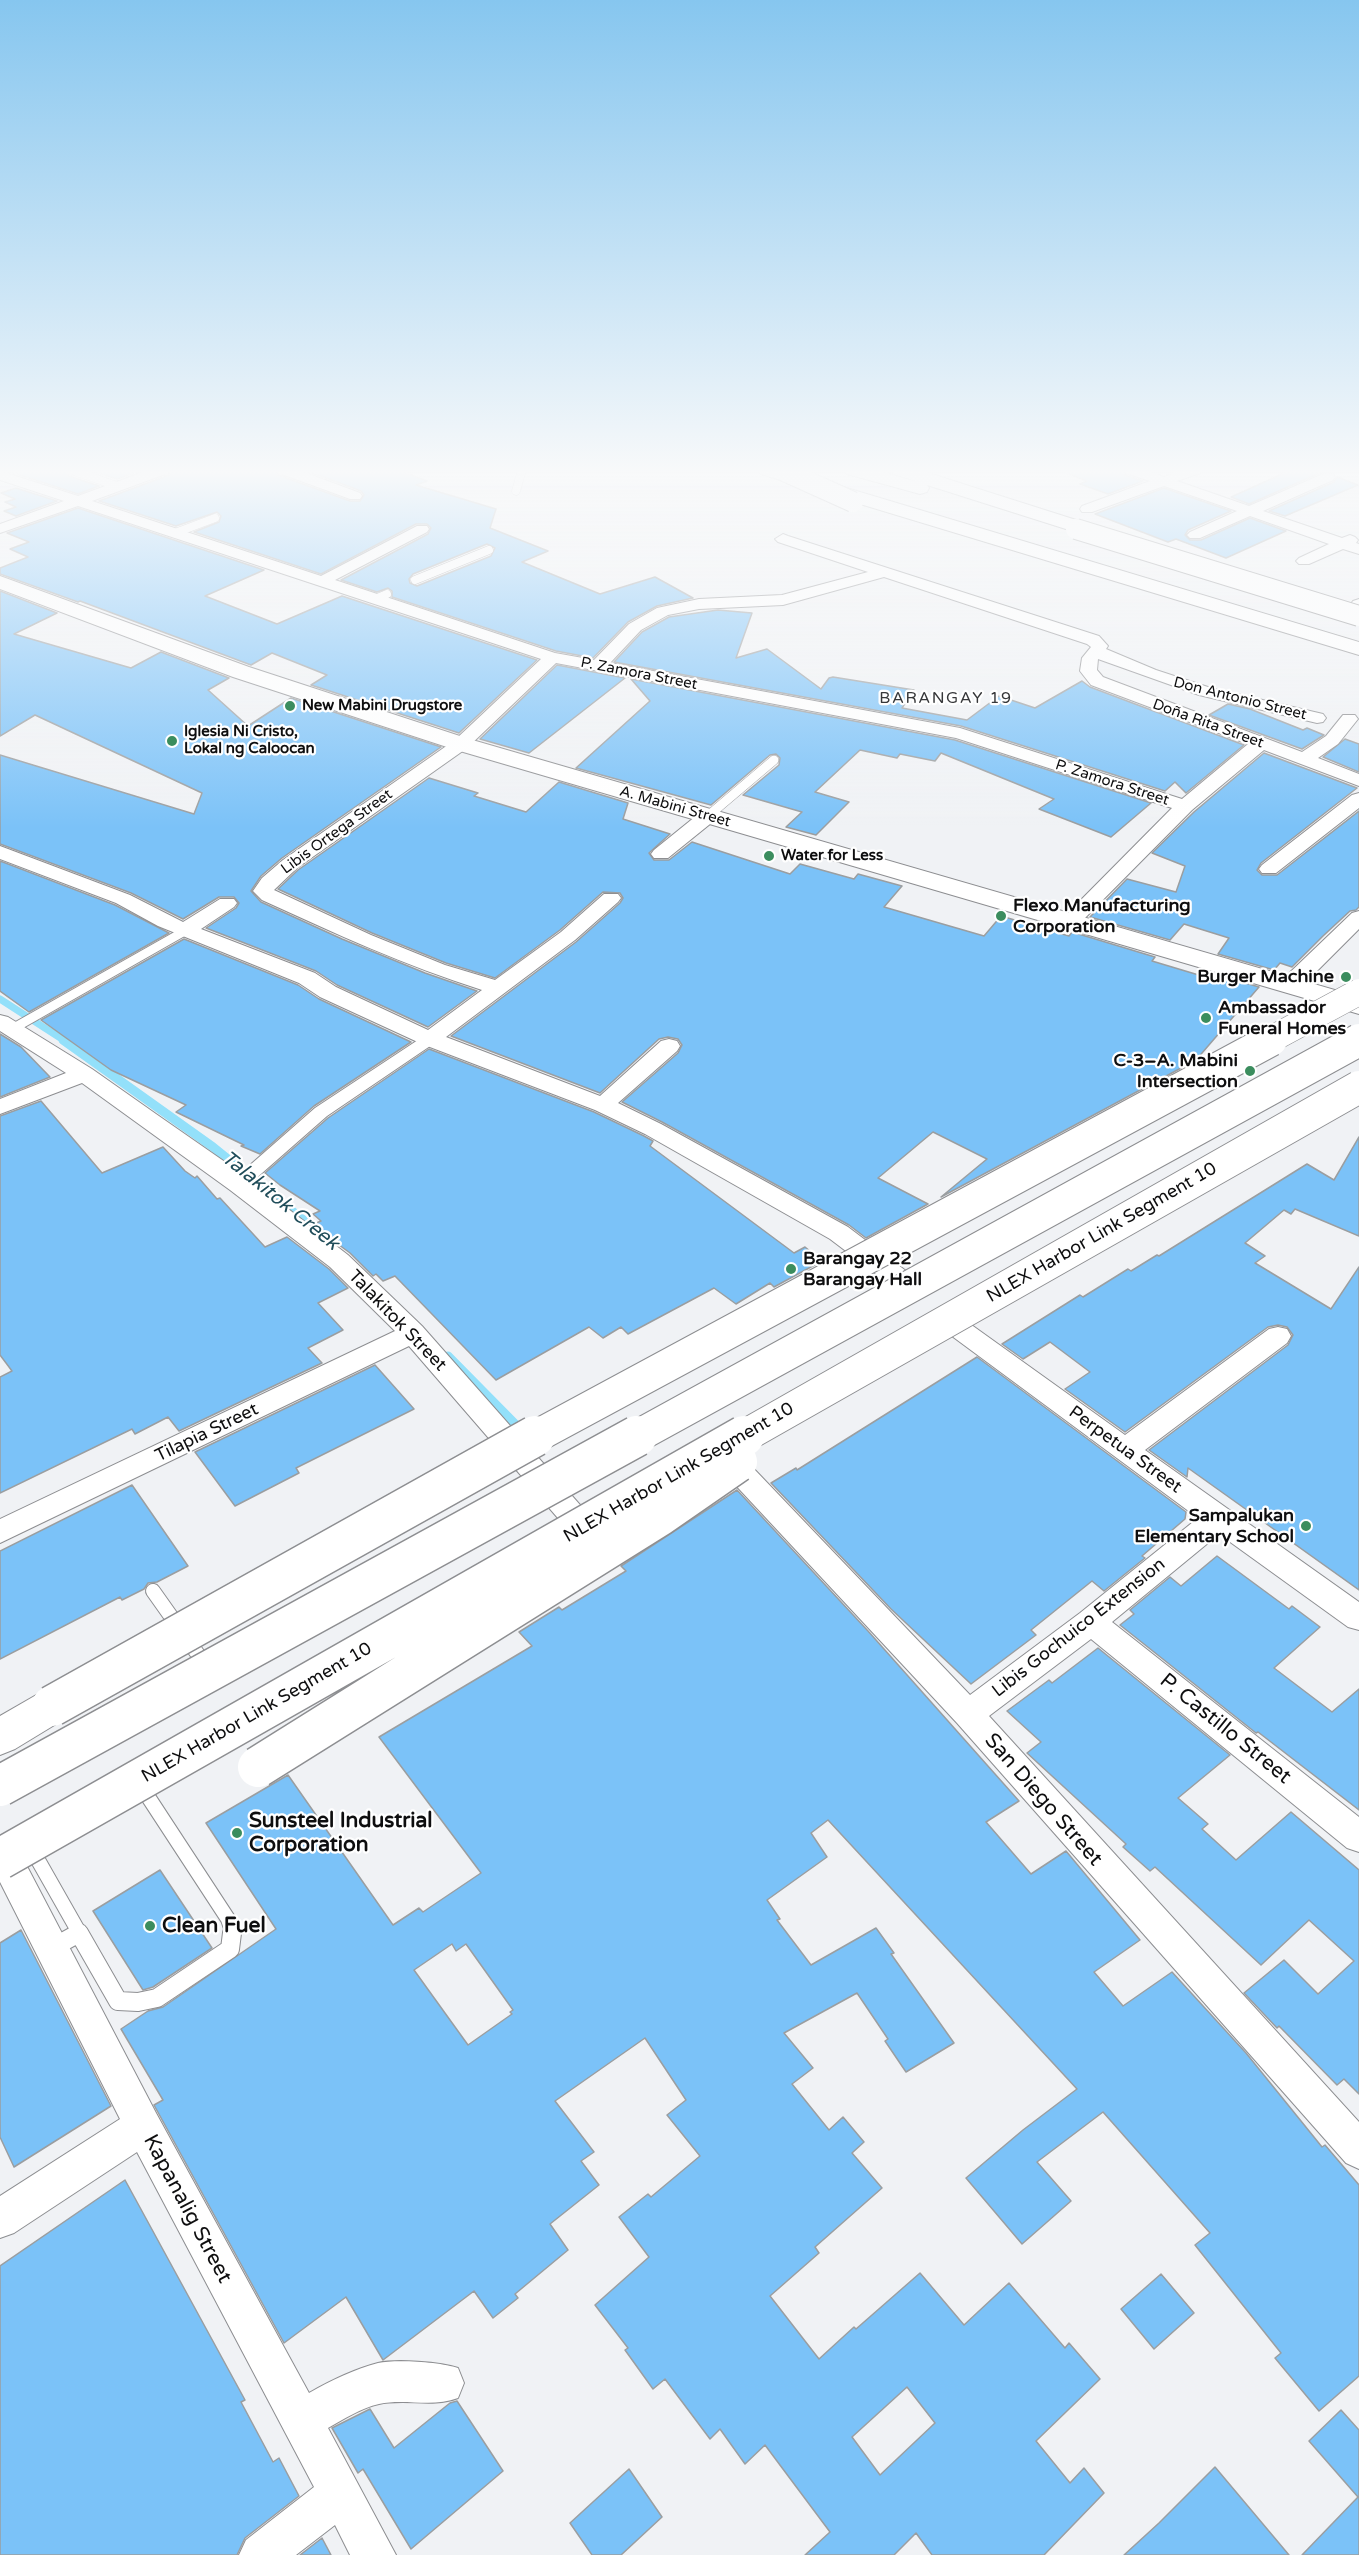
<!DOCTYPE html>
<html>
<head>
<meta charset="utf-8">
<style>
	body { margin:0 }
	canvas { display:block; background:#f0f2f5 }
</style>
</head>
<body>
<canvas width="1359" height="2555"></canvas>
<script>
const ctx = document.querySelector('canvas').getContext('2d');
ctx.lineJoin = 'round';
function strokePath(path, color, width, dash) {
  ctx.strokeStyle = color;
  ctx.lineWidth = width;
  ctx.lineCap = dash ? 'butt' : 'round';
  ctx.setLineDash(dash || []);
  ctx.stroke(path);
}
function fill(path, color) {
  ctx.fillStyle = color;
  ctx.fill(path, 'evenodd');
}
function write(font, color, halo, rows, align = 'center') {
  ctx.font = font + ' "Varela Round",sans-serif';
  ctx.lineWidth = 4.5;
  ctx.setLineDash([]);
  ctx.textBaseline = 'middle';
  ctx.strokeStyle = halo;
  ctx.fillStyle = color;
  for (const [text, x, y, turn = 0] of rows) {
    ctx.save();
    ctx.translate(x, y);
    ctx.rotate((+turn || 0) * Math.PI / 180);
    ctx.textAlign = isNaN(turn) ? turn : align;
    if (halo) ctx.strokeText(text, 0, 0);
    ctx.fillText(text, 0, 0);
    ctx.restore();
  }
}
strokePath(new Path2D(`
	M0,999L65,1041`), '#93e0fa', 7);
strokePath(new Path2D(`
	M63,1040L213,1147L333,1244
	M448,1356L522,1431`), '#93e0fa', 9);
const building = new Path2D(`
	M11,470H65L69,476L99,486L78,494L11,472Z
	M90,470H142L117,479Z
	M172,470H275L278,475L350,501H360L364,495L361,491L305,470H398L427,481L416,485L496,509L490,528L548,551L522,562L600,594L655,577L693,598L657,606L628,622L593,658L556,651L392,597V591L388,588L377,592L341,580L428,534L431,528L427,524H416L321,574L194,532L219,522L221,516L217,512L176,526L99,501L169,475ZM487,544L495,548L491,556L417,586L410,583L409,579L413,574Z
	M1064,470H1122L1125,475L1143,481L1108,494L1080,484L1087,481L1064,472Z
	M1291,470L1322,472L1249,504L1231,497Z
	M1337,477L1358,485L1285,516L1269,511L1334,482Z
	M16,488L57,501L16,516L4,511L16,507L5,502L15,499L1,493Z
	M1164,488L1231,511L1188,530L1185,535L1190,540H1201L1250,518L1286,531L1226,558L1176,539L1168,542L1095,514Z
	M78,508L264,570L205,596L277,624L342,596L537,660L459,733L311,685L327,675L272,653L251,665L80,601L78,602L0,574V568L28,557L10,549L29,542L7,533Z
	M0,591L57,613L14,634L131,668L161,652L229,678L208,690L248,726L291,698L441,747L282,858L261,876L251,891L261,902L342,939L425,973L477,991L428,1027L337,985L316,971L206,928L236,908L239,903L234,897H219L183,919L131,893L0,844V755L194,814L202,793L35,715L0,736Z
	M718,610L752,613L736,658L767,649L821,689L829,678L833,677L914,690L902,708L967,720L999,696L1035,708L1082,681L1090,687L1244,745L1186,793L1175,782L1165,791L961,726L614,662L642,632L669,617Z
	M557,665L625,678L529,753L480,739Z
	M631,679L955,740L1151,803L1111,837L1039,809L1054,799L941,753L935,761L900,754L897,758L860,750L815,792L849,802L816,835L786,827L802,812L743,795L779,765L780,758L776,754L770,755L711,805L576,768L650,701Z
	M1228,704L1250,709L1303,730L1307,728L1324,735L1302,749L1209,715Z
	M1345,739L1359,744V772L1323,757Z
	M1264,753L1357,788L1261,863L1257,870L1262,875H1277L1359,811V907L1356,910L1350,911L1323,936L1292,967L1280,963L1274,970L1218,954L1229,938L1184,924L1170,940L1090,917L1127,879L1176,892L1185,866L1152,853L1194,812Z
	M429,778L478,793L474,796L526,812L559,782L628,803L623,819L670,834L649,853L654,860H669L692,842L790,874L800,864L854,879L858,874L902,886L884,907L984,936L1001,916L1069,936L1072,932L1155,957L1152,961L1202,976L1205,971L1259,987L1196,1060L941,1197L987,1159L933,1132L878,1178L928,1204L866,1238L849,1225L662,1122L622,1102L678,1053L682,1045L678,1039L668,1037L659,1039L600,1093L451,1036L576,942L620,903L623,898L620,893L603,892L560,930L495,978L446,963L372,933L278,889L298,870Z
	M0,861L115,905L169,933L29,1012L0,991Z
	M184,939L298,985L319,999L411,1042L314,1106L260,1154L241,1146L244,1145L176,1112L186,1105L111,1070L41,1020Z
	M0,1034L21,1047L50,1077L0,1097Z
	M429,1049L594,1112L644,1136L653,1141L650,1146L794,1253L805,1247L822,1261L774,1287L770,1283L736,1304L714,1288L628,1334L621,1327L603,1338L589,1327L496,1380L395,1276L383,1281L376,1274L373,1276L350,1253L312,1225L321,1221L313,1214L320,1211L280,1185L265,1173L328,1118Z
	M41,1101L102,1173L163,1147L185,1171L195,1178L197,1176L217,1199L220,1198L265,1247L287,1237L329,1269L348,1288L318,1303L343,1330L308,1348L322,1363L179,1431L168,1417L135,1434L132,1429L0,1493V1377L12,1371L0,1355V1116Z
	M1359,1137V1236L1295,1209L1291,1214L1284,1210L1245,1243L1265,1256L1255,1263L1331,1309L1359,1267V1590L1188,1468L1187,1477L1149,1450L1288,1345L1293,1335L1287,1327L1278,1325L1268,1327L1125,1432L1065,1389L1090,1372L1050,1342L1023,1359L1002,1344L1080,1295L1083,1297L1128,1269L1131,1271L1157,1255L1159,1256L1307,1164L1334,1180Z
	M977,1357L1186,1512L1185,1519L1142,1556L1145,1558L1104,1591L1092,1581L1031,1630L1036,1635L971,1684L891,1609L771,1483L796,1468L797,1470Z
	M375,1365L414,1409L296,1468L299,1473L235,1506L195,1452Z
	M132,1485L188,1566L157,1582L148,1583L144,1589L122,1600L120,1597L0,1659V1551Z
	M737,1490L868,1631L1019,1801L986,1822L1031,1874L1066,1851L1140,1940L1094,1972L1123,2006L1172,1972L1246,2053L1322,2147L1325,2145L1359,2185V2376L1319,2411L1275,2358L1281,2353L1195,2245L1210,2233L1103,2112L1037,2162L1071,2201L1022,2244L966,2178L1023,2130L1077,2089L828,1820L811,1833L827,1857L767,1900L780,1919L777,1920L811,1965L876,1928L894,1953L891,1954L954,2043L906,2072L885,2041L888,2039L857,1993L784,2033L813,2068L792,2084L829,2130L843,2117L864,2142L852,2153L882,2188L815,2247L819,2253L770,2296L819,2359L854,2327L856,2329L920,2273L964,2325L1009,2283L1065,2348L1069,2343L1100,2379L1036,2441L1070,2483L1084,2468L1104,2493L1044,2555H932L916,2533L894,2555H805L830,2532L765,2445L745,2464L720,2429L710,2439L665,2379L653,2389L625,2350L628,2348L595,2305L649,2257L619,2217L648,2194L651,2197L700,2156L667,2115L686,2100L645,2038L555,2101L594,2152L581,2161L599,2185L550,2224L568,2250L515,2294L518,2298L493,2318L474,2291L383,2360L346,2297L284,2343L154,2105L163,2100L121,2029L148,2011L163,2007L276,1929L206,1823L288,1775L393,1925L419,1908L423,1912L481,1873L379,1737L532,1646L519,1632L559,1607L562,1610L626,1571L621,1566ZM452,1944L456,1951L466,1944L513,2010L510,2012L512,2014L468,2045L414,1970ZM907,2387L935,2423L880,2475L852,2437Z
	M1217,1556L1289,1609L1292,1606L1320,1627L1274,1668L1332,1712L1359,1689V1810L1258,1732L1256,1733L1120,1625L1134,1614L1130,1610L1170,1577L1181,1586Z
	M1098,1648L1230,1755L1178,1798L1208,1824L1202,1829L1236,1860L1291,1812L1359,1870V2094L1344,2079L1337,2085L1279,2026L1277,2028L1244,1993L1284,1960L1318,1994L1354,1961L1309,1920L1261,1965L1155,1867L1150,1871L1123,1847L1126,1844L1027,1753L1041,1742L1007,1711L1049,1680L1052,1683Z
	M160,1870L212,1948L153,1987L143,1990L93,1911Z
	M21,1930L111,2106L14,2167L0,2137V1943Z
	M125,2180L245,2400L241,2402L273,2462L279,2458L299,2496L245,2538L237,2555H0V2266Z
	M1161,2274L1194,2313L1154,2349L1121,2309Z
	M457,2401L503,2471L411,2549L363,2469L358,2473L332,2428L370,2409L394,2448L450,2403Z
	M1341,2410L1359,2430V2555H1302L1358,2497L1309,2441Z
	M1215,2467L1289,2555H1124L1159,2523Z
	M629,2469L662,2517L621,2555H592L570,2523Z
	M322,2538L331,2555H300Z`);
fill(building, '#7bc2f8');
strokePath(building, '#9b9ea0', 1.5);
const serviceFar3 = new Path2D(`
	M71,470L117,486
	M516,491L522,470
	M175,533L215,518
	M415,580L489,550
	M375,599L387,594`);
const serviceFar2 = new Path2D(`
	M708,816L774,760`);
const serviceFar1 = new Path2D(`
	M153,1591L204,1663
	M141,1786L228,1919L233,1934
	M30,1846L80,1934
	M76,1934L80,1932`);
const service = new Path2D(`
	M79,1933L118,2001L138,2002L157,1998L230,1949L232,1933
	M52,1948L79,1933`);
const pedestrian = new Path2D(`
	M185,926L190,927L192,930L190,933L16,1032H6L3,1029Z
	M430,1034L436,1036L438,1039L436,1042L327,1116L245,1188H233L230,1184L233,1180L315,1108L424,1036Z`);
const minor = new Path2D(`
	M149,470H170L168,473L92,501L321,576L417,526H427L429,529L427,532L335,580L555,653L594,660L629,624L657,608L699,599L782,595L868,572L778,542L775,539L783,534L788,536L1099,636L1108,646L1106,649L1156,670L1211,688L1323,714L1326,718L1323,722L1317,723L1199,695L1098,659L1097,670L1103,677L1302,752L1326,736L1343,715H1355L1358,719L1338,744L1318,758L1359,774V786L1264,750L1192,810L1078,925L1071,927L1064,925L1061,921L1064,917L1172,808L956,738L556,663L467,748L297,868L274,890L371,935L445,965L495,980L561,932L604,894H618L621,898L618,902L575,940L446,1037L600,1096L661,1041L669,1039L677,1041L680,1046L677,1051L618,1103L661,1124L848,1227L910,1274L914,1280L910,1286L901,1289L892,1286L830,1239L645,1134L595,1110L422,1044L320,997L299,983L158,926L116,903L0,859V846L130,895L183,922L220,899H234L237,903L234,907L201,929L315,973L336,987L428,1030L482,990C406,966 334,933 262,900L253,891L262,878L283,860L455,740L541,659L78,506L0,533V524L64,501L0,480V471L78,496ZM884,577L1087,644L1091,647L1082,658L1080,671L1091,685L1248,744L1182,799L960,728L610,663L641,630L668,615L699,609L783,605Z
	M277,470H298L360,493L362,496L360,499H350L279,473Z
	M1124,470H1145L1164,477L1181,470H1202L1200,473L1177,481L1249,506L1323,474H1333L1335,477L1333,480L1263,511L1342,538L1350,535L1355,537L1358,540L1356,543L1359,544V554L1343,549L1309,564H1299L1296,561L1299,558L1329,544L1250,516L1200,538H1190L1187,535L1190,532L1237,511L1164,486L1092,512H1082L1080,509L1082,506L1150,481L1126,473Z
	M1359,599V610L1352,608L1350,605L1353,601Z
	M1359,793V808L1276,873H1262L1259,869L1262,865L1352,795Z
	M708,810L715,812L718,816L715,820L668,858H654L651,854L654,850L701,812Z
	M1359,911V929L1298,990L1290,991L1282,990L1279,985L1282,980L1352,913Z
	M0,1015L8,1017L92,1069L156,1114L248,1178L348,1255L422,1326L596,1523L601,1531L596,1539L586,1542L576,1539L409,1346L0,1543V1519L395,1331L330,1267L230,1190L82,1083L0,1114V1099L66,1073L0,1031Z
	M950,1313L959,1316L1125,1435L1269,1329L1278,1327L1287,1329L1291,1336L1287,1343L1145,1450L1359,1602V1630L1348,1627L1219,1534L1112,1622L1359,1817V1852L1347,1848L1091,1639L989,1716L1359,2122V2169L1346,2163L957,1723L714,1462L710,1455L714,1448L724,1445L734,1448L970,1695L1080,1613L1198,1518L941,1328L937,1322L941,1316Z
	M6,1845L18,1849L156,2113L309,2393C330,2381 355,2369 378,2363C396,2359 441,2362 458,2368L464,2383L458,2398C432,2408 405,2398 379,2404C361,2408 344,2419 328,2428L396,2555H350L335,2525L296,2555H239L246,2540L314,2487L137,2152L14,2233L0,2238V2196L120,2119L0,1882V1847Z`);
const secondary = new Path2D(`
	M0,576L249,667L469,739L1359,997V1014L453,749L233,677L0,589Z`);
const motorway = new Path2D(`
	M758,470H787L1359,642V655L761,474Z
	M844,470H874L918,482L894,474L891,470H919L1117,533L1120,537L1117,541L1110,543L927,485L929,488L927,492L920,494L847,474Z
	M52,1689L66,1694L72,1706L66,1718L15,1749L0,1755V1716L38,1694Z`);
strokePath(serviceFar3, '#8d8e91', 9);
strokePath(serviceFar2, '#8d8e91', 10);
strokePath(serviceFar1, '#8d8e91', 16);
strokePath(service, '#8d8e91', 20);
strokePath(pedestrian, '#8d8e91', 2);
strokePath(minor, '#8d8e91', 2);
strokePath(secondary, '#8d8e91', 2);
strokePath(motorway, '#8d8e91', 2);
strokePath(serviceFar3, '#fff', 8);
strokePath(serviceFar2, '#fff', 9);
strokePath(serviceFar1, '#fff', 14);
strokePath(service, '#fff', 18);
fill(pedestrian, '#fff');
fill(minor, '#fff');
fill(secondary, '#fff');
fill(motorway, '#fff');
const motorwayBridgeFar3 = new Path2D(`
	M782,470L853,502
	M1076,529L1359,616`);
const motorwayBridgeFar2 = new Path2D(`
	M1268,1041L1359,992
	M1357,1041L1359,1040`);
const motorwayBridgeFar1 = new Path2D(`
	M533,1438L1271,1040
	M634,1438L1359,1040
	M741,1438L1359,1087`);
const motorwayBridge = new Path2D(`
	M52,1706L535,1436
	M258,1767L659,1516L737,1462
	M0,1786L637,1436
	M0,1859L744,1436`);
strokePath(motorwayBridgeFar3, '#8d8e91', 22, []);
strokePath(motorwayBridgeFar2, '#8d8e91', 27, []);
strokePath(motorwayBridgeFar1, '#8d8e91', 34, []);
strokePath(motorwayBridge, '#8d8e91', 43, []);
strokePath(motorwayBridgeFar3, '#fff', 20);
strokePath(motorwayBridgeFar2, '#fff', 26);
strokePath(motorwayBridgeFar1, '#fff', 32);
strokePath(motorwayBridge, '#fff', 40);
const sky = ctx.createLinearGradient(0, 0, 0, 828);
sky.addColorStop(0, '#86c6ef');
sky.addColorStop(0.57, '#f8f9fa');
sky.addColorStop(1, '#f8f9fa00');
ctx.fillStyle = sky;
ctx.fillRect(0, 0, 1359, 828);
for (const [x, y, r, color] of [
	[290,706,6,"#3b8d5e"],
	[172,741,6,"#3b8d5e"],
	[769,856,6,"#3b8d5e"],
	[1001,916,6,"#3b8d5e"],
	[1346,977,6,"#3b8d5e"],
	[1206,1018,6,"#3b8d5e"],
	[1250,1071,6,"#3b8d5e"],
	[791,1269,6,"#3b8d5e"],
	[1306,1526,6,"#3b8d5e"],
	[237,1833,6,"#3b8d5e"],
	[150,1926,6,"#3b8d5e"]
]) {
  const dot = new Path2D();
  dot.arc(x, y, r, 0, 2 * Math.PI);
  ctx.fillStyle = color;
  ctx.fill(dot);
  strokePath(dot, '#fff', 2);
}
write('15px', '#0e0e0f', '#fff', [
	["P. Zamora Street",639,674,11],
	["Don Antonio Street",1240,699,14],
	["Doña Rita Street",1208,724,20],
	["P. Zamora Street",1112,783,18],
	["A. Mabini Street",675,807,16],
	["Libis Ortega Street",337,832,-36]
]);
write('bold 15px', '#0e0e0f', '#fff', [
	["New Mabini Drugstore",302,706],
	["Iglesia Ni Cristo,",184,732],
	["Lokal ng Caloocan",184,749],
	["Water for Less",781,856]
], 'left');
ctx.letterSpacing = '1.5px';
write('16px', '#37383a', '#fff', [
	["BARANGAY 19",946,699]
]);
ctx.letterSpacing = '0px';
write('bold 18px', '#0e0e0f', '#fff', [
	["Flexo Manufacturing",1013,906],
	["Corporation",1013,927],
	["Burger Machine",1334,977,"right"],
	["Ambassador",1218,1008],
	["Funeral Homes",1218,1029],
	["C-3–A. Mabini",1238,1061,"right"],
	["Intersection",1238,1082,"right"],
	["Barangay 22",803,1259],
	["Barangay Hall",803,1280],
	["Sampalukan",1294,1516,"right"],
	["Elementary School",1294,1537,"right"]
], 'left');
write('18px', '#0e0e0f', '#fff', [
	["NLEX Harbor Link Segment 10",1102,1233,-30],
	["Talakitok Street",397,1321,46],
	["Tilapia Street",207,1433,-26],
	["Perpetua Street",1125,1450,36],
	["NLEX Harbor Link Segment 10",679,1473,-30],
	["Libis Gochuico Extension",1079,1628,-38],
	["NLEX Harbor Link Segment 10",257,1713,-30]
]);
write('italic 20px', '#204d5a', '#fff', [
	["Talakitok Creek",280,1201,39]
]);
write('21px', '#0e0e0f', '#fff', [
	["P. Castillo Street",1225,1729,39],
	["San Diego Street",1043,1800,49],
	["Kapanalig Street",187,2209,62]
]);
write('bold 21px', '#0e0e0f', '#fff', [
	["Sunsteel Industrial",249,1821],
	["Corporation",249,1845],
	["Clean Fuel",162,1926]
], 'left');
</script>
</body>
</html>
